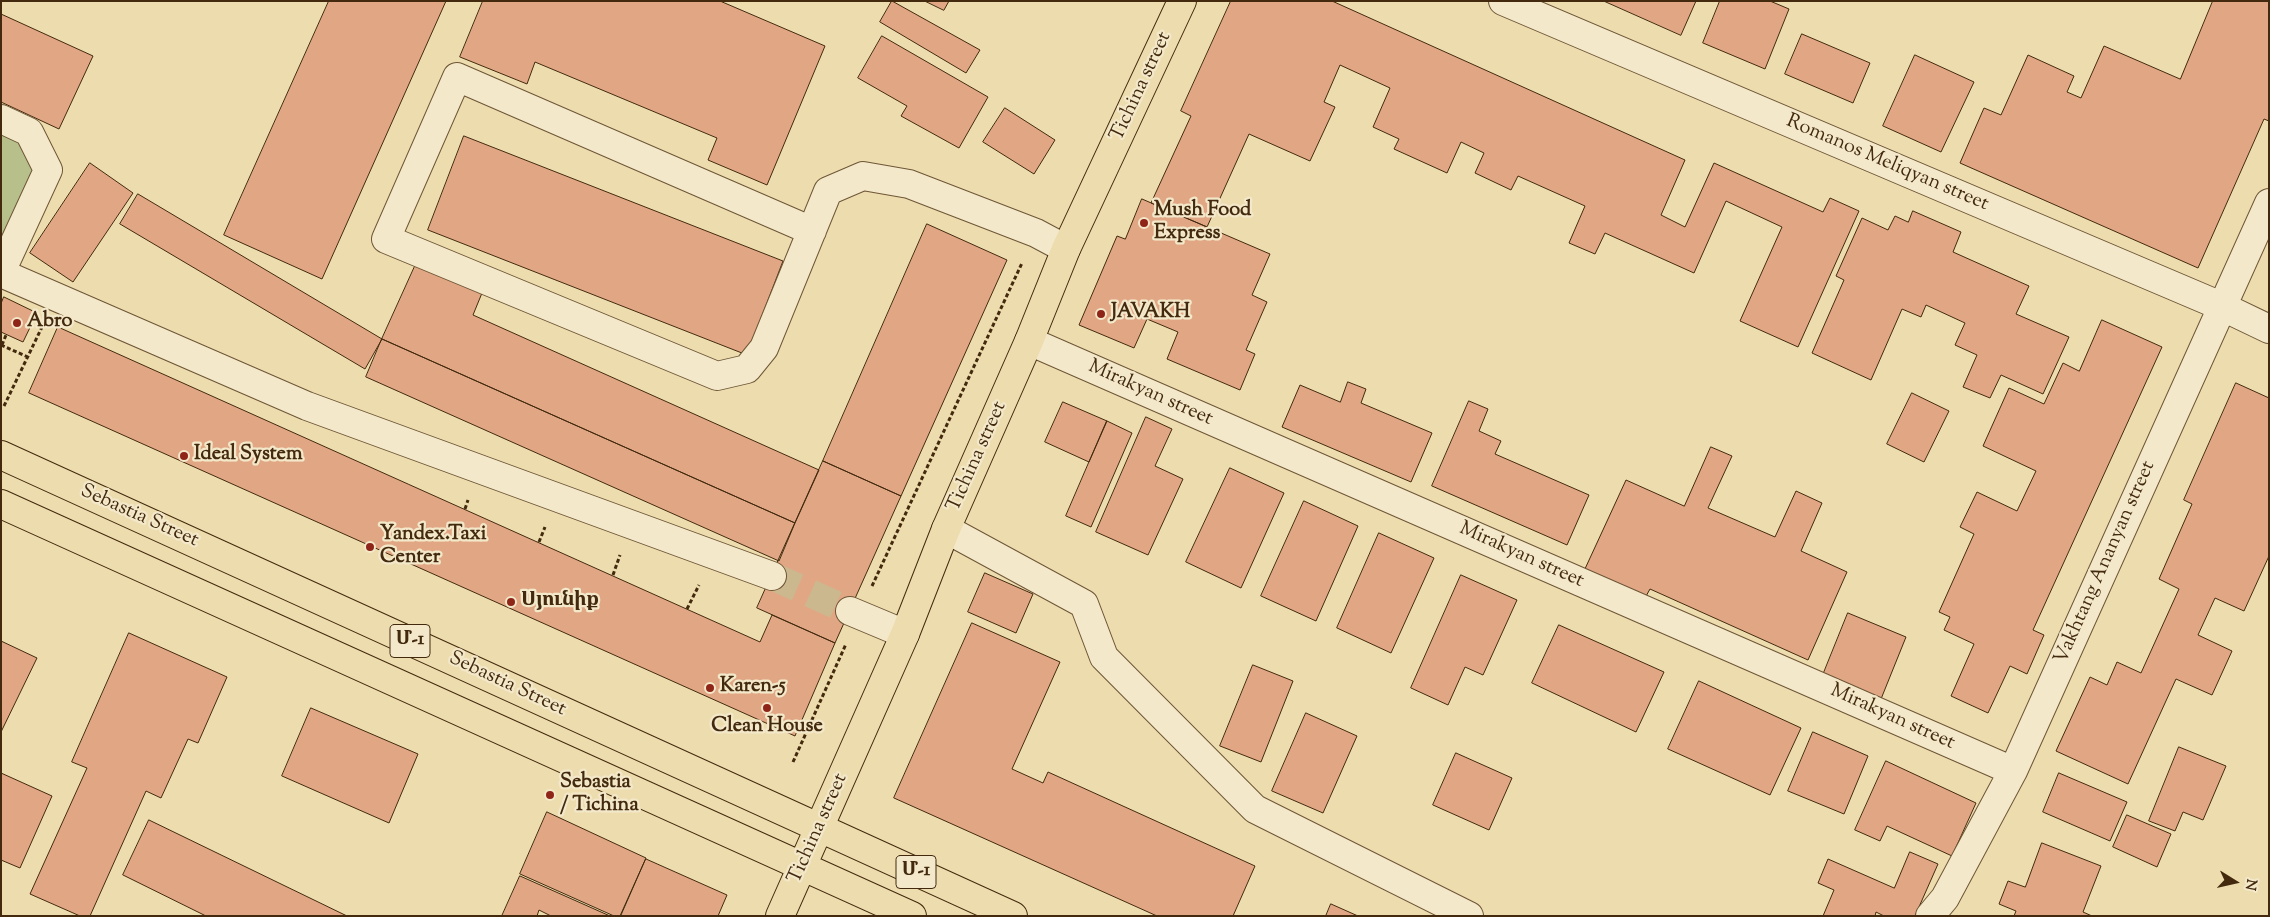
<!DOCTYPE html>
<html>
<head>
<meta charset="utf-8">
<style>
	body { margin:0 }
	#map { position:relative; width:2270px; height:917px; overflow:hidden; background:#eddcae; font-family:"Sorts Mill Goudy",serif }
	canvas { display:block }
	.frame { position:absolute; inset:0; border:2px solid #432a0e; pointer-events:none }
	.north { position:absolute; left:2210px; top:857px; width:50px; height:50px; -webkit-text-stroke:4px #f3e8ca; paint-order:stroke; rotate:100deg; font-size:14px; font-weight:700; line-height:20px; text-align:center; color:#432a0e }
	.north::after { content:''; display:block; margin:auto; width:18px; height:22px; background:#432a0e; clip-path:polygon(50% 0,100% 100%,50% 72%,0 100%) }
</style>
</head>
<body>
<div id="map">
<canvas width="2270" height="917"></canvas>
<div class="frame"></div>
<div class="north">N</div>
</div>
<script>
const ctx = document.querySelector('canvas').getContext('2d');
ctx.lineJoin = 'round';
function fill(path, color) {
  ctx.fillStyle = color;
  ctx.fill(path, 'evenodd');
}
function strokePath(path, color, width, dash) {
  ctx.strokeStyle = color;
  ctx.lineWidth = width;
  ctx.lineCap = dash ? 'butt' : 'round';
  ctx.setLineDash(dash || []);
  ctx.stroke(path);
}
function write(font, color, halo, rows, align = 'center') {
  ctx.font = font + ' "Sorts Mill Goudy","Noto Serif Armenian",serif';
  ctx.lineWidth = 4.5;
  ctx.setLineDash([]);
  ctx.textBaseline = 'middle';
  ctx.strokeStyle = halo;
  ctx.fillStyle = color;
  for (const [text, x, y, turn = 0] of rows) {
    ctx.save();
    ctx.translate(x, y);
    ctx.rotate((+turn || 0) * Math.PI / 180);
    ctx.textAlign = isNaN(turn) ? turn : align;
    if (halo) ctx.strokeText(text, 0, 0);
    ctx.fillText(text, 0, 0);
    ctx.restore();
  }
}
fill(new Path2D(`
	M1,129L20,138L37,170L1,249Z`), '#b7c08b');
const building = new Path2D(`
	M329,1H446L322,279L224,235Z
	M483,1H720L825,46L767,185L708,160L717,138L535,62L527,84L460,57Z
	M892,1L980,50L966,73L880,22Z
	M925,1H949L944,10Z
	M1231,1H1332L1685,160L1661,215L1685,227L1714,163L1823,212L1830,198L1859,211L1798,347L1740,321L1782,227L1726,201L1694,273L1605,233L1595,254L1569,243L1585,206L1518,176L1511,190L1475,173L1484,153L1461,142L1447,173L1394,149L1399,139L1373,127L1390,88L1340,65L1324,102L1335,107L1310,161L1249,134L1207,227L1151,203L1191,116L1181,111Z
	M1604,1H1696L1681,35Z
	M1720,1H1770L1789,9L1765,69L1703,43Z
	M2213,1H2269V121L2264,119L2198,268L1960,163L1984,108L2001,115L2028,55L2074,76L2067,92L2081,98L2104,46L2180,79Z
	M1,14L93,56L59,129L1,102Z
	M1802,34L1870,63L1853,103L1785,74Z
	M882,36L988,97L959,148L901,116L907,106L858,78Z
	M1915,55L1974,82L1941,152L1883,126Z
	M1005,108L1055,140L1034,174L983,142Z
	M464,136L783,261L747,355L428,230Z
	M90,163L133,193L73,282L30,253Z
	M138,194L382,339L365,369L120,224Z
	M1142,199L1270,254L1252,295L1267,302L1246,350L1255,354L1240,390L1167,359L1178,332L1147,319L1134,348L1079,325L1117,236L1125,239Z
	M1913,211L1961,232L1953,252L2029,286L2016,314L2069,337L2043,394L2001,375L1990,398L1963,387L1977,355L1955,345L1965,323L1926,305L1921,317L1902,309L1871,380L1812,353L1844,280L1836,276L1862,218L1888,230L1895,216L1908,222Z
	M927,224L1007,260L901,496L823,461Z
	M416,264L482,293L473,315L819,470L795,523L382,339Z
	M4,297L37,313L23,342L1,332V304Z
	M2102,320L2162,347L2033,630L2044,635L2027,674L2010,666L1988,713L1951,696L1974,644L1944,630L1950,617L1939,612L1974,534L1960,527L1977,492L2017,511L2036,471L1983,446L2009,388L2044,404L2063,363L2079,371Z
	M58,327L760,642L772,615L835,643L795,736L29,393Z
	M382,339L795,523L779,561L366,377Z
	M1348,382L1366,389L1361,403L1432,433L1411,482L1282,427L1300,385L1340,402Z
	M2236,383L2269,398V556L2244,611L2215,598L2198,635L2232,651L2212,695L2176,679L2128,784L2056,751L2090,677L2107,685L2117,662L2141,673L2179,589L2159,579L2192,504L2184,500Z
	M1912,393L1949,411L1924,462L1887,444Z
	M1469,401L1488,409L1479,431L1501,441L1495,454L1589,495L1567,545L1432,486Z
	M1063,402L1107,421L1089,462L1045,442Z
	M1146,417L1172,429L1155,466L1183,479L1148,555L1096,532Z
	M1107,421L1132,433L1091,527L1066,516Z
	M1711,447L1732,456L1708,508L1775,537L1796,491L1822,503L1801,551L1847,572L1808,660L1650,589L1645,598L1584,571L1626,480L1684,506Z
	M823,461L901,496L835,643L757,608Z
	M1230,468L1284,493L1241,588L1186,562Z
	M1304,501L1358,526L1316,621L1261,596Z
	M1379,533L1434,558L1391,653L1337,628Z
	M985,573L1033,594L1016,633L968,612Z
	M1461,575L1517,600L1483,675L1465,667L1448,705L1411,688Z
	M1848,613L1906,637L1881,699L1823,675Z
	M972,623L1060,662L1012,769L1043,783L1048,772L1255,866L1233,916H1157L894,798Z
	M1559,625L1664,672L1636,732L1532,683Z
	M129,633L227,677L198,743L188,739L161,798L146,791L90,916H80L30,894L87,768L72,762Z
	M1,641L37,658L1,732Z
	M1253,665L1293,681L1261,762L1220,746Z
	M1699,681L1801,728L1770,795L1668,749Z
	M311,708L418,754L389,823L282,776Z
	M1306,713L1357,736L1323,813L1272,791Z
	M1813,732L1868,756L1844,814L1788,791Z
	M2179,747L2226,766L2203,820L2183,812L2175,831L2149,821Z
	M1456,753L1512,778L1489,830L1433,805Z
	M1886,761L1976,803L1952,856L1887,826L1880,841L1855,830Z
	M1,773L52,796L20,868L1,860Z
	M2059,773L2127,802L2110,841L2043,812Z
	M547,812L646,858L620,916H614L520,874Z
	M2127,815L2171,834L2157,867L2113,847Z
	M149,820L347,916H206L123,875Z
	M2042,843L2101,866L2083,912L2092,916H2014L2016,911L1999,904L2008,881L2025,887Z
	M1910,852L1938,864L1915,916H1884L1876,912L1875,916H1823L1834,890L1818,883L1828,859L1894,888Z
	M646,859L727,895L718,916H621Z
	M520,876L610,916H551L539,910L537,916H502Z
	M1331,904L1358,916H1326Z`);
fill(building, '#e1a785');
strokePath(building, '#432a0e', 1);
strokePath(new Path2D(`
	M772,576L850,611`), '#cbb88e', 28, [28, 14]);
const minor = new Path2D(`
	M1503,1L2221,306L2269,329
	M1,119L29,132L48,170L1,272
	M812,231L457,77L386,239L717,376L747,369L764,348L828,191L863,176L909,184L1036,233L1066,249
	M1,273L307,406L772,576
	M1029,341L2013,771
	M946,529L1084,604L1104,657L1255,809L1469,916
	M850,611L905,634
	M1930,916L1945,898L2013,771L2269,203`);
const major = new Path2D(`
	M1,455L1013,916
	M1,504L912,916
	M780,916L905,634L946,529L1029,341L1066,249L1182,1`);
strokePath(minor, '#6e5636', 30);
strokePath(major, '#432a0e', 30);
strokePath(new Path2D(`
	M1,345L28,357
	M2,345L6,335
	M4,406L42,327
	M465,509L468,500
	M539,542L545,527
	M613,575L620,555
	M872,586L1022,263
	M687,609L699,585
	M793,762L846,644`), '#432a0e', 3, [4, 2.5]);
strokePath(minor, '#f3e8ca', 28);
strokePath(major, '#eddcae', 28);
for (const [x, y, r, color] of [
	[1144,223,5,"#8f2418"],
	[1101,314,5,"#8f2418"],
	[17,323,5,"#8f2418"],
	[184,456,5,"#8f2418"],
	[370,547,5,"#8f2418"],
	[511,602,5,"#8f2418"],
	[710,688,5,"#8f2418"],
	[767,708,5,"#8f2418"],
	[550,795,5,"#8f2418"]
]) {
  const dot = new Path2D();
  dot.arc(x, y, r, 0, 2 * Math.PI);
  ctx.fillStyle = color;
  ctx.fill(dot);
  strokePath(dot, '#f3e8ca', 2);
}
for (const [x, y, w] of [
	[410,641,40],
	[916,872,40]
]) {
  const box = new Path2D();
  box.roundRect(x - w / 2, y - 16.5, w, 33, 4);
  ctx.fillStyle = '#f3e8ca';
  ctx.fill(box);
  strokePath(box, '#432a0e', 1);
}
write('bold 19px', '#432a0e', null, [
	["Մ-1",410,641],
	["Մ-1",916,872]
]);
write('20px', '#432a0e', '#f3e8ca', [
	["Tichina street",1142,87,-65],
	["Romanos Meliqyan street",1887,164,23],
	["Mirakyan street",1150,394,24],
	["Tichina street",978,457,-66],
	["Sebastia Street",139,517,24],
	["Mirakyan street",1521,556,24],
	["Vakhtang Ananyan street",2106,563,-66],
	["Sebastia Street",507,685,25],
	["Mirakyan street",1892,718,24],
	["Tichina street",819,829,-66]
]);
write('bold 20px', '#432a0e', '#f3e8ca', [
	["Mush Food",1154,212],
	["Express",1154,235],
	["JAVAKH",1111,314],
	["Abro",27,323],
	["Ideal System",194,456],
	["Yandex.Taxi",380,536],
	["Center",380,559],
	["Սյունիք",521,602],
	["Karen-5",720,688],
	["Clean House",767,728,"center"],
	["Sebastia",560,784],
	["/ Tichina",560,807]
], 'left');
</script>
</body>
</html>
